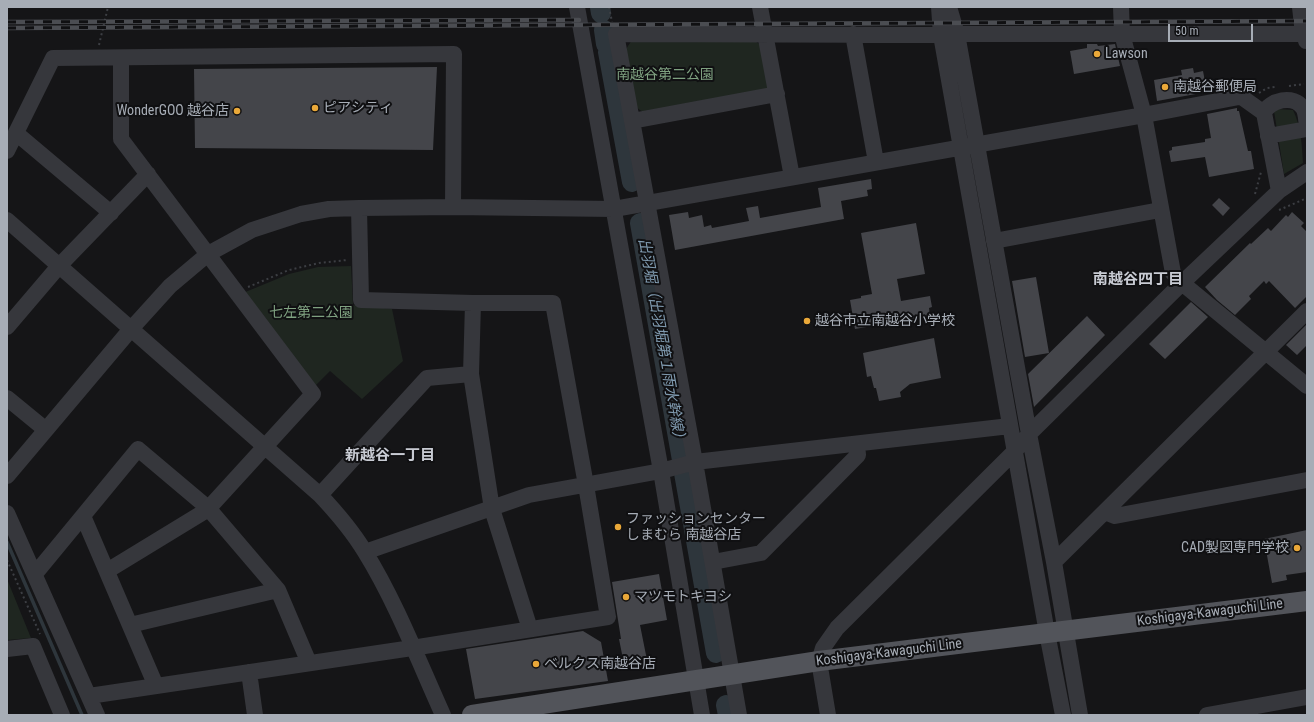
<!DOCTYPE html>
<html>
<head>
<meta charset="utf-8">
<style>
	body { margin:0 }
	#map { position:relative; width:1314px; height:722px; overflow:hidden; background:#151517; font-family:"Roboto Condensed",sans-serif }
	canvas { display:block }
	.frame { position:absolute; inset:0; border:8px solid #a7adb6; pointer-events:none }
	.scale { position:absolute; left:1168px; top:24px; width:85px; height:18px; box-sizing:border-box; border:2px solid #a7adb6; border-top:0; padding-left:5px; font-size:12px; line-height:14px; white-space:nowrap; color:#a7adb6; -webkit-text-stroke:3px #101012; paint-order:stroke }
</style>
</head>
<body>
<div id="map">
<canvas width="1314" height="722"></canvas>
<div class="frame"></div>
<div class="scale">50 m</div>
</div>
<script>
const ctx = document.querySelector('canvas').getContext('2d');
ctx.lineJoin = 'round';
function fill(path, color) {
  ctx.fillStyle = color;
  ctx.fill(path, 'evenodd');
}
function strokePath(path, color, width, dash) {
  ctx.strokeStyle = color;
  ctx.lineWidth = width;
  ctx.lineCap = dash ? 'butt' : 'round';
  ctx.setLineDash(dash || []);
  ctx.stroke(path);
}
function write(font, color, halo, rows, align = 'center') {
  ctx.font = font + ' "Roboto Condensed","Noto Sans JP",sans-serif';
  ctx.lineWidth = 4;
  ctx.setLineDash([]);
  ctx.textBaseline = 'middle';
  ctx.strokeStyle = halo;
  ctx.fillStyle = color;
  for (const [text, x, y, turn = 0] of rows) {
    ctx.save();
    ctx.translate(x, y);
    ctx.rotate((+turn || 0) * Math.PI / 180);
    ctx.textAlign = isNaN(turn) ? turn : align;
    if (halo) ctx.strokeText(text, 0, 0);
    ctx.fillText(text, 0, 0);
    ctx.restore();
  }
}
fill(new Path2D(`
	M632,40H753L761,45L770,87L767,91L644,113L636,107L626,49Z
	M1277,109L1293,110C1301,126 1302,145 1303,163L1284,174L1274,111Z
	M351,266L353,305L392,309L403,361L362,399L330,371L313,388L243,293L289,274L318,267Z
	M7,579L31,638L7,640Z`), '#1f2620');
strokePath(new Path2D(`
	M7,542L82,715`), '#2e363c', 3.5);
strokePath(new Path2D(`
	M600,7L601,13
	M604,30L606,44
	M608,52L632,182
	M640,223L682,460
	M684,473L716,653
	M726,705L728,715`), '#2e363c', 20);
fill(new Path2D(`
	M1087,44H1097L1098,46L1115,44L1120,66L1074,74L1070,51L1087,48Z
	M437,67L433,150L195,148L194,69Z
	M1193,68L1194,73L1203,71L1207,92L1157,101L1154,80L1182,75L1181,70Z
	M1237,108V111H1239L1248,151H1251L1254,169L1209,177L1205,157L1171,162L1169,151L1172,150V147L1205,142V139L1211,138L1207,114Z
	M871,179L872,189L867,190L868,196L841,201L844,219L675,250L669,215L688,212L689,218L702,215L704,227L711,225L712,228L749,221L746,208L758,206L760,218L821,207L818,188Z
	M1219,198L1230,208L1223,216L1212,205Z
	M1292,212L1304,223L1301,226L1307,232V296L1295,308L1269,281L1266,284L1264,281L1249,296L1251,299L1235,315L1217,300L1205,287L1250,243L1251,244L1268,228L1271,231L1286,215L1288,217Z
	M916,223L925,274L897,279L901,301L930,296L932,307L929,308L930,316L855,329L850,300L861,298V296L872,294L861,233Z
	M1036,277L1049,353L1025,357L1012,281Z
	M1191,302L1208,317L1165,359L1149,344Z
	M1087,316L1105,335L1034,407L1028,374Z
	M1307,324V345L1297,355L1286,345Z
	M934,338L941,378L910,384L900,392L901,397L879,401L876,388H874L871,376L867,377L863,353Z
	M1307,530V572L1286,575L1287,580L1272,583L1264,539Z
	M659,574L667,620L640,625L647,660L624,664L619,639H621L612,582Z
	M583,631L601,642L608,681L475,699L466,649Z`), '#44454a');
strokePath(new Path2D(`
	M609,7L612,22
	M99,45L108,7
	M1289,86L1304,84
	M1259,93L1267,88L1275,87
	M1255,194L1261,172
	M1279,210L1307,198
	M248,287L289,270L319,263L347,260
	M7,560L40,634`), '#3c3e43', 2, [2, 3]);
strokePath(new Path2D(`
	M577,7L661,471L702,715
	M760,7L792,177
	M939,7L941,35L1047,633L1063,715
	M949,7L957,34L1029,434L1054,562L1080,715
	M1121,7L1122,34L1144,115L1173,273L1182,283L1307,386
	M1300,7L1303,34H1305L1306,41
	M853,34L876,162
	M957,34H1303
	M632,121L777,94
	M16,133L111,213
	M1268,136L1307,129
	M7,151L53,58L454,54L453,207
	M1279,191L1264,113C1269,100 1294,94 1303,108C1306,112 1306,120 1307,126
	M7,220L320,495C337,513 353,532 365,552C396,602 419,662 443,715
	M994,241L1160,210
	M473,303L471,374L492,509L530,629
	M7,327L59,266L148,174
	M7,398L46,430
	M7,476L131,329L170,286L208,254L252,230L301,214L329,209L359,208L453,207L614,209L1144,115L1239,97L1243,98L1264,113
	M320,495L427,378L471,374
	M1105,512L1115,516L1307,480
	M7,513L97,715
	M83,516L156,686
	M365,552L529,495L661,471L695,462L1010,426
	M713,562L761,553L858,455L857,444
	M1054,562L1307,311
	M107,571L207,510L313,394L121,139V58
	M35,574L138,449L208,508L278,590L309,663
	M130,625L278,590
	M7,649L33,646L62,715
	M249,672L255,715
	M89,696L412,648L608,617L586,485L553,303H473L361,300L359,208
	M739,715L695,462L616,34L941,35
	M828,715L819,661L823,648L837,628L1015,451L1029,434L1182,283L1279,191L1307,172
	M1207,715L1307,697`), '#36373c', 16);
strokePath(new Path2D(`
	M472,715L819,661L1307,601`), '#52545a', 20);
const rail = new Path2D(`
	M7,22L579,20
	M7,28L1307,21`);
strokePath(rail, '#4b4d52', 4.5);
strokePath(rail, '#101012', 3, [9]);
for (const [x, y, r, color] of [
	[1097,54,4,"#eaa839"],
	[1165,87,4,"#eaa839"],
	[315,108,4,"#eaa839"],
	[237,111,4,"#eaa839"],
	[807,321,4,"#eaa839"],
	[618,527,4,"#eaa839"],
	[1297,548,4,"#eaa839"],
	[626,597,4,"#eaa839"],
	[536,664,4,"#eaa839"]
]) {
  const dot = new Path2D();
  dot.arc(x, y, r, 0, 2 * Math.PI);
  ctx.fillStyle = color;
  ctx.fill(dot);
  strokePath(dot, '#101012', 1.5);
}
write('14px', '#a7adb6', '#101012', [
	["Lawson",1105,54],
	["南越谷郵便局",1173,87],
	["ピアシティ",323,108],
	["WonderGOO 越谷店",229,111,"right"],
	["越谷市立南越谷小学校",815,321],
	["ファッションセンター",626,519],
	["しまむら 南越谷店",626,535],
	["CAD製図専門学校",1289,548,"right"],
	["マツモトキヨシ",634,597],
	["ベルクス南越谷店",544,664]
], 'left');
write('14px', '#7fa180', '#101012', [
	["南越谷第二公園",665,75],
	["七左第二公園",311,313]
]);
write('14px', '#a7adb6', '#101012', [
	["Koshigaya-Kawaguchi Line",1210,613,-7],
	["Koshigaya-Kawaguchi Line",889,653,-7]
]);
write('bold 15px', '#c8cbd3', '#101012', [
	["南越谷四丁目",1138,280],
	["新越谷一丁目",390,456]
]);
write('italic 15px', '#809bb0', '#101012', [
	["出羽堀（出羽堀第１雨水幹線）",661,342,80]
]);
</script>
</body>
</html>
